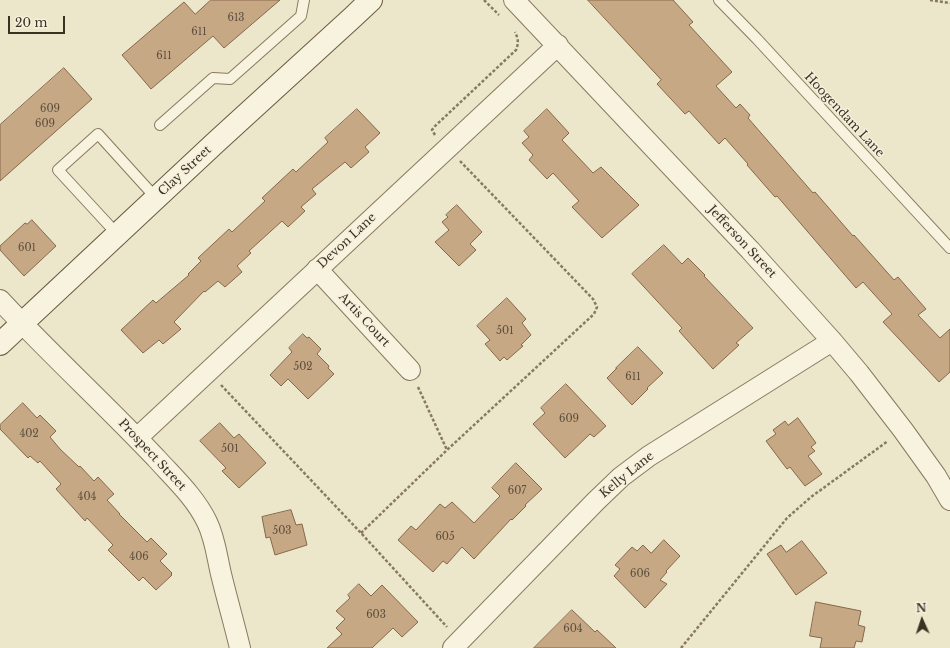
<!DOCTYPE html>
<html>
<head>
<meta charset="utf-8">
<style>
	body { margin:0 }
	#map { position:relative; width:950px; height:648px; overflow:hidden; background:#ece6cb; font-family:"Libre Baskerville",serif }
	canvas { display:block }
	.north { position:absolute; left:902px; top:600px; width:40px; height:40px; -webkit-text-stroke:3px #f4f0db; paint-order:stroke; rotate:357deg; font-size:11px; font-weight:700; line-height:16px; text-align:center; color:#3a3123 }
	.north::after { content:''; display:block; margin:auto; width:14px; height:18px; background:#3a3123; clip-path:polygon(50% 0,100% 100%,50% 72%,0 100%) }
	.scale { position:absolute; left:8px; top:16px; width:57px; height:18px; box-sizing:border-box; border:2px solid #3a3123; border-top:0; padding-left:5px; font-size:12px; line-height:14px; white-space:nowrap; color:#3a3123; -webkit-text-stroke:3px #f4f0db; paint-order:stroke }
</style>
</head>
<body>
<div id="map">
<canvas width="950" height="648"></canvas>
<div class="north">N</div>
<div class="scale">20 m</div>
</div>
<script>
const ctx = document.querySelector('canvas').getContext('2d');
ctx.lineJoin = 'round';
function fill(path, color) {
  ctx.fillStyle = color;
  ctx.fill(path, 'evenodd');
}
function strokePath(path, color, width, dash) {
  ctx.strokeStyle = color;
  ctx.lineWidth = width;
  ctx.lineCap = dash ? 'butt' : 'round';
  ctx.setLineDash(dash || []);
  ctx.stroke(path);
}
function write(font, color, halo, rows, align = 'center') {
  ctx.font = font + ' "Libre Baskerville",serif';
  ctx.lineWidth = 3;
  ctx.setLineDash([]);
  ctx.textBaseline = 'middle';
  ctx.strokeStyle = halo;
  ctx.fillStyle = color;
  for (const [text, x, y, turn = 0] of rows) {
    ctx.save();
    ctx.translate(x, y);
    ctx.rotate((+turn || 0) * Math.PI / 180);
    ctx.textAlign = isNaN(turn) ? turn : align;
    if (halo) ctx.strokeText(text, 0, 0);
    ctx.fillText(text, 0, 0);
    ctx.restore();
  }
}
const building = new Path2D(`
	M211,0H280L224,48L213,36L151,89L122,55L184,2L195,14Z
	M588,0H673L693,22L689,25L732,72L716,86L736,108L740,104L750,115L748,118L813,193L815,192L853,236L854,235L894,280L898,277L926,309L918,315L940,338L950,329V372L939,382L900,340L883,322L892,314L863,282L856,288L777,196L775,197L747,165L748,164L725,138L719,144L689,111L685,114L657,84L661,80Z
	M64,68L92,99L0,181V125Z
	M357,109L380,133L365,147L369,152L351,168L345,162L312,189L316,194L301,207L305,211L288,227L282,221L249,251L251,253L237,266L242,272L225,287L218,281L205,292L204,291L174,322L181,329L163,344L159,340L143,353L121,330L153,300L156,303L189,275L188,274L201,261L198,258L229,229L232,232L265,201L262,198L293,169L296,172L328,142L325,138Z
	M547,109L569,133L562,140L593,173L601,167L639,205L602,238L572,207L579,201L553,173L547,179L529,160L533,155L522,143L529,137L524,131Z
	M457,205L482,232L470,244L476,250L459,266L435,242L449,230L442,222L448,217L446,215Z
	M32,220L56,246L24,276L0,250V246L25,223L27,224Z
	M664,245L682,264L688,258L705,275L704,276L753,328L736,343L739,345L713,369L679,331L682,328L632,274Z
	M507,298L526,319L522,323L531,335L521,345L523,346L507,360L504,357L500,361L485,344L490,340L477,326Z
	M303,334L307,338L309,337L321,349L317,354L329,366L328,368L334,374L308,399L288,379L281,386L270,375L292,352L289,348Z
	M638,347L663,373L647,388L648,389L632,405L607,378L617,368H616Z
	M566,384L606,426L594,437L590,434L565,458L533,424L545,413L541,408Z
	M23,403L37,418L40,415L56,431L50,437L60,449L79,467L80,466L94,481L98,477L114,494L107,500L120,514H119L147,542L151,538L167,554L160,561L172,573L171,574L172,575L156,590L143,577L139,581L108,550L113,545L87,518L85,521L56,489L61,484L40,461L38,463L30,456L28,458L0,429V425Z
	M798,418L816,443L811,447L815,451L808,456L822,474L805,486L790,467L787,469L766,441L776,434L773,430L785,421L788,425Z
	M220,423L234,438L239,434L266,463L239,488L222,471L226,468L200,441Z
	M516,463L542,489L525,505L526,506L512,520L511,519L474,559L462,547L447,564L443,561L433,572L398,540L411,526L416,530L440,504L445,508L452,502L474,523L500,496L492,488Z
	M291,510L296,525L302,524L307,545L275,555L270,537L266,538L262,517Z
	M664,540L680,556L666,571L667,572L660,580L667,584L645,608L614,576L620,569L615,565L632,547L637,551L643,545L651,553Z
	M802,541L827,573L796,595L767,554L781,545L786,552Z
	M359,584L371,596L382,585L418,622L402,637L393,628L372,648H327L342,634L336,628L345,619L336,611L350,598L348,595Z
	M816,602L861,611L858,625L865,627L862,642L856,641L854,648H820L822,638L810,636Z
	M572,610L595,632L597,630L616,648H534Z`);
fill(building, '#c7a885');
strokePath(building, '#856848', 1);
const lane = new Path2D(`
	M719,0L757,39L950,248
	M160,125L213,78L230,79L301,16L304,0
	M117,234L58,170L98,134L156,198`);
const street = new Path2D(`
	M514,0L750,250L832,341L859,373L903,430L936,476L950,500
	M317,269L410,370
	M0,300C50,354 105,404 156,458C174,478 195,497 207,522C215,538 217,557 221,574C227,599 234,623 240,648
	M137,438L558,45
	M453,648L596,501L621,477L649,456L832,341`);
const secondary = new Path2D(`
	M0,344L215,143L353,17L371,0`);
strokePath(lane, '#887a61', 12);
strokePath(street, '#887a61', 22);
strokePath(secondary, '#6a5b43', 24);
strokePath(new Path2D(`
	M484,0L499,15
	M930,0L950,3
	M435,135L432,130L434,127L516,50C519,43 518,38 515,32
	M221,385L361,533L447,627
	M418,387L447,450
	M361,533L447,450L594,314L597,307L593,299L460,161
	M681,648L787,518L811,497L888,441`), '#887a61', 2.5, [3, 2]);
strokePath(lane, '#f7f3de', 10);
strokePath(street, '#f7f3de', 20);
strokePath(secondary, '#f7f3de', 22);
write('10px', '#5d4f3c', null, [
	["613",236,18],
	["611",199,32],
	["611",164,56],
	["609",50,109],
	["609",45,124],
	["601",27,248],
	["501",505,331],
	["502",303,367],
	["611",633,377],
	["609",569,419],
	["402",29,434],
	["501",230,449],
	["607",517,491],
	["404",87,497],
	["503",282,531],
	["605",445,537],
	["406",139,557],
	["606",640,574],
	["603",376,615],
	["604",573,629]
]);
write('12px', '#3a3123', '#f4f0db', [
	["Hoogendam Lane",844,115,47],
	["Clay Street",185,171,-43],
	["Devon Lane",347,241,-43],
	["Jefferson Street",742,242,47],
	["Artis Court",364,320,47],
	["Prospect Street",152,455,47],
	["Kelly Lane",627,475,-39]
]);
</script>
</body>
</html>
